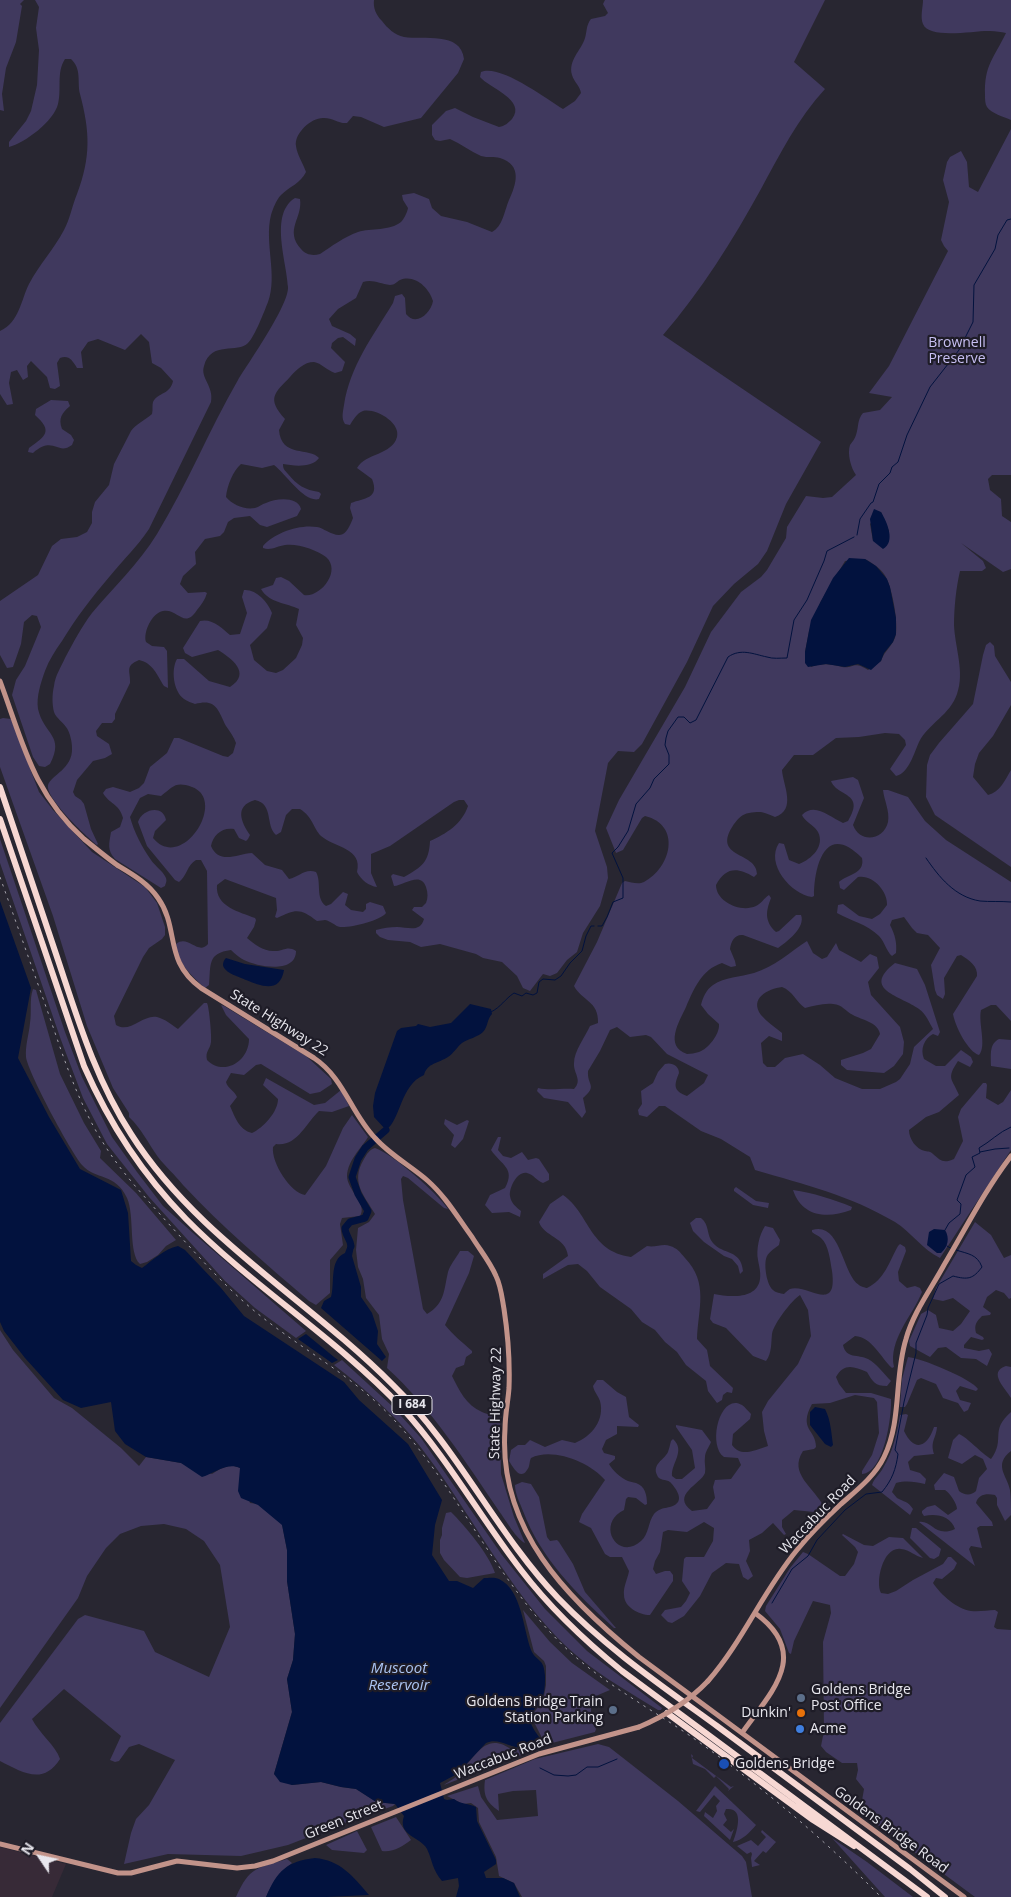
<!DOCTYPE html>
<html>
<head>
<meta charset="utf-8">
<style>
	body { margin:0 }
	#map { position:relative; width:1011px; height:1897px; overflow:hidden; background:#282631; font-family:"Open Sans",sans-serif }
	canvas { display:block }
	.north { position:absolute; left:15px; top:1832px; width:50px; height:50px; -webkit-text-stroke:4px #1e1c27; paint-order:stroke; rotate:304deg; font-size:14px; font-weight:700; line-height:20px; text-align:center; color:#e7e6ed }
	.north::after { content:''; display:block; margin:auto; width:18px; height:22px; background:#e7e6ed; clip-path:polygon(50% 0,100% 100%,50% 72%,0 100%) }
</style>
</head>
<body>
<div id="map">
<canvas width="1011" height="1897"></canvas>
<div class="north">N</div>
</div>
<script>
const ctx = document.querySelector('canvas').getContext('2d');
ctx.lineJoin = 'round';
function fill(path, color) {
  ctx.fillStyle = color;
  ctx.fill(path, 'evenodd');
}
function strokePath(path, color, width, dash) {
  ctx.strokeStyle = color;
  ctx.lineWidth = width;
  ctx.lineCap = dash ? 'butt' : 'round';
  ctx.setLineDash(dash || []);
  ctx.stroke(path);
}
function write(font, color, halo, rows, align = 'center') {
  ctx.font = font + ' "Open Sans",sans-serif';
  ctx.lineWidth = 4.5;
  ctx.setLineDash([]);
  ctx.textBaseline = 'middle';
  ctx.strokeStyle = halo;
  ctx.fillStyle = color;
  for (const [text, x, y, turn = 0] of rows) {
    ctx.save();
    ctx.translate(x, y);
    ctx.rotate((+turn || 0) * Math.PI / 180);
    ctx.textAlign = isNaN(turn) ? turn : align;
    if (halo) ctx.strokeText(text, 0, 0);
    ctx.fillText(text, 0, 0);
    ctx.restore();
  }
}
fill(new Path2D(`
	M0,1847L66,1864L52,1897H0Z`), '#372a37');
fill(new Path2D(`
	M0,0H24L20,4L22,6L16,42L6,68L2,94L4,111L0,110Z
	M35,0H374C373,8 376,15 382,21C387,28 395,35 404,37C423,40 461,31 464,59L458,73L421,118L384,127L361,117L353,116L347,123C339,124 333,118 324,118C312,117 294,133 296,146C297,155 303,163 306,172C301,183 289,187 281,195C276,200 273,209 271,215C264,243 278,275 268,302C264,312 255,336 248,343C238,354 211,340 204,366C200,378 214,386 211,402L149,529C137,547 123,560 110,576C92,597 76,618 62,641C55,651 49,660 45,671C41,682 36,697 38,709C44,735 65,735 50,764L45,767L39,766L33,757L12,695L16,680L25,666L41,627L37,616L32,615L24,622L21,644L13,667L7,668L0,655V601L38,575L52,546L61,539L77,537L87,532L92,523V512L95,502L109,485L114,464L131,431C136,424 145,420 152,414C153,410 152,405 153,402C158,392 170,395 173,381L161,368L152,363L149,342L141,334L125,350L98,339L88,342L81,352L83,368H77C72,360 69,355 60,358L57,363L60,386L55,389L50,388L47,377L31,361L27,366L28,377L23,380L17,370L11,372L9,383L13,404L7,405L0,394V331C19,323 21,300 29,284C39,265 54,249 64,230C70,219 72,206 77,194C91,157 90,132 80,94C77,82 82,69 71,59H65C56,73 62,89 58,104C54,121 25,143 9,147V142L26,121L31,111L37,85L39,50L36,28L39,7Z
	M605,0H825L794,62L825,89C798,118 780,154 761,189C733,240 701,291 663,335L821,442L786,504L767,551L758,564L734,584L713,606L687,662L642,744L634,752L618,751L608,763L595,831L607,867L608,878L600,906L583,933L577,952L567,960L557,973L550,976L543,974L530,991L523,988L517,976L502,962L483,958L476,954L440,944L421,947L410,942L388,940L380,937L376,933V930C383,928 390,927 397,927C408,927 420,933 424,919L412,910L414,907H422L426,903C428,898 428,893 426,887C421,871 404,885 394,886L391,876L393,874L404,877C422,867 429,862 430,841C446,834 462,824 468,806L464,800H459L454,802L390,846L371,854V873L377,887C369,886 361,880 357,872C363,848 335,848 321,836C313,828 313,817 300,809H292L286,815L281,832L276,835C265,825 274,804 255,800C234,806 241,822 250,835L248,839L246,841L239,838L234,829C222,827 213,835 211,846C219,865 237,854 252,853L265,865L282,870L289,879C299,877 305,868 316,872C322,883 315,898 326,906L331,904L343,892L348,894L345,905L351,910L363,912L366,909V904L370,902L383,906L386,913C380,921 350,928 340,927C335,926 331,921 325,920C323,920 320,921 317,921C300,908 296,909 277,918L275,917L277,910L276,898L225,879L217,885C215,907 240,912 255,918L256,920L254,927L247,938C254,944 263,951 273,951C283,952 287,945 296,951C296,974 258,967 244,960C240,958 235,954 231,950C207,953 211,965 209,985L205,988C192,976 177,963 176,944C188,934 198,956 208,944L207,871L201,860H196C187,865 187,876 179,882L175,880L147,846L138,822C142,809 163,804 166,820L155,831L153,838C182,873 228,800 192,787C175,781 173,787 161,796L148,794L140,798L130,817C134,832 142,847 151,860C155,866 163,871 166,878C167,882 166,882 165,886L161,888L115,859C107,850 109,844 111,832L120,827L123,818C119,803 109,804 103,793L106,789L113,787L130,792L139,788L144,783L150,767L167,753L174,738H179L223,756L228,757L233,753L236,743C234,737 230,732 226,726C218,710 216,698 195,704C192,703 187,701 184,699C173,691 171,669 177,659H184L209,681L230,687C252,673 231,658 218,650L192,657L185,653L183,648L200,621C212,618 222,628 230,635L240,634L247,613L242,597L244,590C256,589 268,602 272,613L267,628L250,645L254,660L267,671L276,673L283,670L296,658L302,645L303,638L296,625L299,609C287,603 269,603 261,589L273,585L276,578L281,577L289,581L304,595C320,598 342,571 326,557C317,550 297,543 285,545C277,546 271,551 263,548V546C274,533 299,524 317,527C324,528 335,538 343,534C348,531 351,523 353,518L350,508L351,503C364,498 380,499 372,479L357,468C366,453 392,455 397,437C401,423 376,408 363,411C357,413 353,420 350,425L345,424C341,418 343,412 344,405C350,366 373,336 393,303L395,296L402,294L405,298L406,314C416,327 431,313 433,301C429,288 415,274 400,280C396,282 395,285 390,285C380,284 373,279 363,282L356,298L338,309L329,319L332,326L350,334L356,339L355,346L343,337L338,338L332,343L331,348L345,362L342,371L335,373C328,371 321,363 314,362C304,362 296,370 290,377C275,393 266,398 285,419L279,430C281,458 310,447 319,458C312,468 294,466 283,464C283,470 285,470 288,474C297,485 305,490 319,492L321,494L319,499C304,503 286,474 274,465L262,468L241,464C233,471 227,486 226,497C233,505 244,510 255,508C259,507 262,504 266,503C276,498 298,496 301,509L297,516L267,527L260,525L250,516L234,518L228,522L224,532L220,536L205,539L195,552L196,564L183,576L180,584L188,593L205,592L207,593C205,600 201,605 197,610C184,630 178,608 163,611C152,613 143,632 146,642L152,646L164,647L167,651L168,688L164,686C157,675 153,663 139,660C124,666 131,672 130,683L115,714V719L112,723H102L96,731L97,736L109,744L112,754L105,758L93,761L77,780L73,792L75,796L81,800L84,804L91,829L98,844L97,845C87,837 45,798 48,785C51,775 73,769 72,748C72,742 70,732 66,727C63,722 56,718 54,712C52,705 52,694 54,686C55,676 61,667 65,658C73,643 82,626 92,613C114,587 139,563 157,534C187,485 209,430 238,380C249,362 289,305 288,287C287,262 269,214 295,198L300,199C303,218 284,230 301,249C306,255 313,256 320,254C332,246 344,237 358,232C371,228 390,231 401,222C404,219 407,213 408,208L403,200L402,195L414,193L429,199L432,208L441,216L467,222L492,232C503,226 504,212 509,200C516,185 523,165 500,158C494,156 488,158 481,156C470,151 461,144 450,139L440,141L435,140L432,135V125L446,111L455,108L473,117L499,127C505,126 508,123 512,119C527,100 489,88 480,77L481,72C500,64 545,98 563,109L575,101L581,93C580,86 574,82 572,75C568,60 581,51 585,38C587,32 586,25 591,19L605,16L608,13L603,4Z
	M923,0H1011V120C1004,117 991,113 987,107C985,104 985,99 985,95C984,65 994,58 1006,33C1001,32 996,31 990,31C977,30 929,40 923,24C920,17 923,7 923,0Z
	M1011,129V475H992L988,479L990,490L1001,499L1002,516L1011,522V569L1003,572L961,543L983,561L986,568L982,571H960C956,588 954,608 954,625C955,648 965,672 957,694C950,715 929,723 919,742C914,753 909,773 896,776L890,769L906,745L905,740L899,734L885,733L859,737L836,738L813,755H794L782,770C783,785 797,810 775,817C763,812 762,811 749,813C742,814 738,819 734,824C710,859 757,851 757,874L754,877C737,867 726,867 716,885C716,902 741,913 756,906C761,904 764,898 769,895L771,898C766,911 764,921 776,932L779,931L796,915H801C806,927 787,942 778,948L743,935C735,934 731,941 730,949L735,961L736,966L731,967L722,963C701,970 694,989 686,1007C679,1022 664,1046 687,1054C691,1054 695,1053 699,1052C708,1049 720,1034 719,1024L708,1014L701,1005C703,997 706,990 713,985C725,977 740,977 754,973C774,967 790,952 807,941L813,953L822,959L827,957L836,943L839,950L861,962L870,954L877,957L879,968L868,982L871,995L900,1027L904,1042L903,1054L894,1066L884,1073L847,1070L841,1065V1060L863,1053L871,1049L880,1034C878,1022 862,1020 853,1015C845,1011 843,1005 833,1004C823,1003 814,1006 805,1008C796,1002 793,991 782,987C768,989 749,998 761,1015C767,1022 775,1027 782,1033V1041L769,1036L761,1043L763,1063L767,1067H775L785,1058L803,1054L820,1065L835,1078L862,1089H880L896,1082L900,1079L910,1064L914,1047L933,1029C929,1022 926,1014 919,1009C902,996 860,990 895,963L917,969L925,985L940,1032L938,1036L933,1034C924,1039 920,1049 924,1059L936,1066H945L961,1050L971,1057L973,1062L970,1067L958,1061C946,1079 952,1078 959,1095L939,1112L926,1117L909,1130C909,1139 916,1149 925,1151C929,1152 930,1151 933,1154C940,1160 943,1164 954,1159L963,1141L958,1117L961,1109L983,1083H986L987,1085L986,1098L998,1105L1003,1102L1011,1090V1150L940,1258C923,1250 911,1232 895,1222C849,1195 806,1185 755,1170L750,1157L721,1139L701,1131L665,1106H659L647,1117L639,1115L638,1110L642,1104L641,1091L653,1083L658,1072L665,1064C672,1062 679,1066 679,1073C674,1085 673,1091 687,1096L704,1083L708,1075L667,1054L651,1037L646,1035L630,1037L617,1027L610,1030L600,1051L588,1071C587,1086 598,1085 583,1098L586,1112L582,1118L568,1102L544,1098L537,1091L538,1088C551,1091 561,1088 574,1089C583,1080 573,1073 574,1063C574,1051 585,1037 590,1026L598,1023C599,1001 582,1001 574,986L597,942L622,883L625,881C631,882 638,885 644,882C671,868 682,825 645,816L642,818L623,850L616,853L606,828L619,800L685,687L711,632L741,592L761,577L767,570L786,538L787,527L806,496L823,498L832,497L856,475C851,468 847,454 850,445C852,442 855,439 856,435C859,426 857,420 863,413L880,410L892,397L869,393L889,366L948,251L944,246L941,240L949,202L943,180L947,162L950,157L961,151L967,162L969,187L978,192ZM881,512L889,531L873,541L870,524ZM865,559C872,563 879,567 884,574C892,585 898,620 896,634C894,645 884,651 881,661L868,670C853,660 854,669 842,667C830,664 822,663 811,667L805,652L809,631L821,601L845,561Z
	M51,400L68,401L70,406C62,413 58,418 62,429L71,435L74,440L72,445C57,456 54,435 33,453L28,452L29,448C46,436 53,431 35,415L36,409Z
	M990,642L994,646L995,656L1011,682V705L993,736L979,753L975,764L973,777L988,795C1000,792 1005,780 1011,770V867L935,815L926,797L927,765L930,755L939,743L973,704L983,655L986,645Z
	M3,718L11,719L39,792L53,810L92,852L145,887L157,903L165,927V935L162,939L149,948L143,957L114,1016L116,1025C130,1034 143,1014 157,1017C165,1019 172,1025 178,1029L204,1003H207C209,1006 212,1037 211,1042C210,1050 205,1051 207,1060C224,1077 249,1061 249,1039L226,1015L221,1005L224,1006L306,1056L331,1079L332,1084L320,1092L310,1094L261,1064L256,1065L244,1075L231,1073L226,1082C227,1088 235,1091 237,1097L230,1106C235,1117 239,1130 252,1133C263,1128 278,1112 278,1099L263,1085L266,1078L314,1105L325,1103L341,1090L349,1106L332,1112L319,1111C306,1123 297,1147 276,1144L273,1147C271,1163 291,1193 305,1195L326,1166L343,1128L352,1115L368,1137C360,1150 348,1160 347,1176C347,1190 368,1204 360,1216L342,1218L340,1224L343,1245L330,1260V1293L316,1305L309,1301C266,1264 222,1227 183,1185C175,1175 165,1166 158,1157C148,1143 141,1128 129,1117V1113L113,1088L87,1026L53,916L0,767V719Z
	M853,777L858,780L864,798L853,825C860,844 884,840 888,822C890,811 884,800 883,790H888L908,797L925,821L946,840L1011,882V1021L996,1005H991L981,1010C978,1023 987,1046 979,1055C968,1052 955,1026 953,1014L977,976C978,966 969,960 961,955L957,956L944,978L945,994L943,999L937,995L935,990L931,965L940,948L928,935L917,933L912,928L904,917L892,920L890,925C895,935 897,942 896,953L892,956C886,951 885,942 879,936C867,924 851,921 837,913L838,905L843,904L859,916L872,919L880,914L887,905C888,891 872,874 858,877L844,890L840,888L839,882L840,881C850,874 865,873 862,858C826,821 814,865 814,896L812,897C791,894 765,864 779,843L784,844L789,860L799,864C812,859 825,846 818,832C815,826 807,823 803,817L802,815C815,802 829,817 843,823L848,821C866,792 837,797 831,781Z
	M0,839L65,1032L82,1077L112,1137L137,1172L163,1206L193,1233L306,1331L296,1338L255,1308L225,1281L149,1197L107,1144L83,1098L61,1040L0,863Z
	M33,989L36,990L60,1074L84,1123L101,1151L100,1158L136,1193L176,1240L166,1246L158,1255L147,1262L140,1264C128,1253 135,1216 127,1198C116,1173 95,1180 82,1165C71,1152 28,1073 26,1057C25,1046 29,1034 30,1023C32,1012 29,1000 33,989Z
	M999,1039L1011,1040V1069L991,1066C991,1055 989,1044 999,1039Z
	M445,1119L457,1125L467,1120L469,1121L463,1139L455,1148L451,1145L454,1135L444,1124Z
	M498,1137H501L498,1150L503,1156L511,1158L522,1152L528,1160L536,1158L539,1159L549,1174V1180L543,1183C537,1181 533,1174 527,1173C517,1171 509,1188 510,1196C511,1203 516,1207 521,1211L520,1217L509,1212L492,1213L485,1205L490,1195L505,1188C516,1168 501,1165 491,1150Z
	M375,1148C393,1154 437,1193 448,1209L444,1208L408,1178L403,1176L401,1179L403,1200L423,1309L427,1314C445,1304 444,1289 448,1272C450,1265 456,1258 460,1251H468L474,1256L469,1273L445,1325C453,1335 462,1342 472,1351V1353L466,1357L464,1365L456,1368L452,1376C459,1390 466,1405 482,1412C488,1415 495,1414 500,1420L501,1474L514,1517L525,1543C517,1540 505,1519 499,1511C465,1461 432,1409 387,1368L389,1354L382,1339L379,1315L366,1298L363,1279L358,1267L356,1250L358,1228L369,1222L375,1214C364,1195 350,1182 364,1159C367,1154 369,1150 375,1148Z
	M736,1187L756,1201L769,1203L768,1208L753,1205L734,1191V1189Z
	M793,1190C813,1193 833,1199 852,1207L851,1210C827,1219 802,1217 793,1190Z
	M563,1195C590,1214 589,1251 631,1257L647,1246C655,1248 663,1243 670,1246C677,1248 680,1252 685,1258C709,1283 698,1309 697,1339L707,1350L710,1366L733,1388L732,1393L727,1392L723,1395L722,1400L717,1403L708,1391L706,1381L686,1365L677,1352L665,1342L655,1330L642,1322L631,1309L600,1287L587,1271L578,1264L568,1265L543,1279V1274L568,1256C566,1237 544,1237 539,1222L550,1204Z
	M696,1218H701C710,1225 706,1235 713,1243C723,1255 741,1249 743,1271L740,1274L738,1266L732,1259L724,1256L704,1242L693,1231L690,1223Z
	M975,1222L991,1235L1004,1258L1011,1255V1298L1009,1299L1004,1293L996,1290L987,1297L983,1307L991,1313L990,1315L982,1316C976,1322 974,1325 976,1333L983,1337L984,1339L982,1340L971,1337L964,1345V1348L979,1351L989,1349L992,1354L987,1366L976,1359L961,1358L946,1347L938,1348L930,1357L910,1346L909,1341L921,1314L928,1310L936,1315L939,1328L953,1331L961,1324L970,1311L953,1298L943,1301L933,1299L936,1288Z
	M765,1226L773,1228L780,1240L779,1245C774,1249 767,1253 766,1259C764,1267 767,1285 773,1290C776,1293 780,1293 784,1294C786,1292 788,1290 790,1289C807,1283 838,1315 832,1271C830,1261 829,1245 821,1238C818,1235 815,1235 812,1232V1230C841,1221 842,1274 859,1285C860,1286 866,1288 867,1288C885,1279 889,1262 898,1246L900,1244L905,1247L906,1251L898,1272L899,1281L907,1288L915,1286L920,1288L922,1292C913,1315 888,1340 894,1367L892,1368C881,1358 872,1337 855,1336L843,1345C846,1359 858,1354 868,1359C877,1364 884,1374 891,1381L887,1386C875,1386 873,1382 867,1372C853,1366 844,1363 836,1377L839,1384L846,1393H871L891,1399C892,1416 884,1473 862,1474V1471L872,1455L879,1433L877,1402L874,1398L855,1395L830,1403L812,1404C798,1430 816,1429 816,1447L814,1449L803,1451C788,1474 814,1487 824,1507L823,1509L814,1512L794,1510L782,1520V1527L786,1534L784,1535L773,1523L762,1533L749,1540L750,1551L746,1561L753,1576L748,1580L743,1577L739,1564L726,1563L712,1573L700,1596L684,1616L672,1623L668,1622L661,1615L665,1610L681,1607L686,1601L690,1593L682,1581L684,1559L686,1557H704L713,1541L714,1528L704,1522L687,1532L668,1530L663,1532L660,1552L655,1561L653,1569L656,1574L665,1571H670L673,1575V1581L650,1615C639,1615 624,1607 624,1595C623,1587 628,1578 629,1571L622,1557H610L605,1554L591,1528L579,1522L582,1514L605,1480C590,1462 552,1447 531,1458C529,1462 530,1467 527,1470C520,1481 513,1467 509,1461L511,1450L518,1445H525L530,1440L545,1447L562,1440L575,1443C592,1436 605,1420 600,1401C598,1395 594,1392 593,1386L597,1380H603L617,1392L626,1397L629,1417L639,1425L638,1427L617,1426V1434L606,1440L602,1449L604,1453L615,1456V1459L609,1464C612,1470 621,1478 628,1481C630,1482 633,1482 636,1483C645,1486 647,1495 647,1504L645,1505L636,1498L628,1497L626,1499L624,1510C595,1524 618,1562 641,1541C649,1534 648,1522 654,1514C662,1505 672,1510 678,1502C682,1496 674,1486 670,1482C666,1479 659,1481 657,1475C652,1464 664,1460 668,1452C669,1449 670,1445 671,1441L673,1439C686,1451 671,1463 672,1476L676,1479H682L695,1468L692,1450L676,1427V1425L702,1430L711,1442C709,1447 705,1452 705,1457C704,1462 706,1468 705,1473C701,1484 670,1495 692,1511L707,1509L715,1498L713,1487L715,1480L731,1479L741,1465L738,1458L724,1457C707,1445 720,1392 742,1405C745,1407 748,1411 751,1414L750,1419L733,1434L732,1445C741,1458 755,1450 768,1446L764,1431L762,1412L768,1401L798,1364L811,1336L808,1310L800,1295C792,1300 774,1323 772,1334C771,1343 772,1353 766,1361L753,1356L726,1328L713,1323L710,1319L714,1294C729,1297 757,1300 760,1279C761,1272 759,1266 758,1260C756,1250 759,1235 765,1226Z
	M0,1330L13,1350L54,1398L72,1408L121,1448L139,1466L146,1457L181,1463L212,1474C221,1468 230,1463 240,1468L250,1503L258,1504L282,1524L287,1550V1581L295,1634L293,1660L287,1679L292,1712L274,1774L292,1785L321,1782L341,1787L356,1789L377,1802L395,1804L393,1806L347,1822L288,1845L241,1856L168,1854L124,1864L131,1833L136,1819L149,1805L175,1760L139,1744L129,1747L119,1761L115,1762L110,1760L121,1736L64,1689L32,1719C39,1733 56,1746 60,1759C43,1786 22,1772 0,1761V1723L78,1619L85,1615L144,1631L155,1652L209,1677L230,1627L220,1565L204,1541L186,1529L164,1524L141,1526L120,1534L106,1548L87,1576L78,1598L0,1708Z
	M908,1357C921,1358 972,1379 978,1389L976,1391L960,1386L956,1391L960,1400L971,1403L968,1410L964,1412L958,1403L943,1398L936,1384L921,1378L917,1380L907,1404L905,1407H900L902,1379Z
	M342,1360L392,1406L421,1438L502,1555L545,1609L587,1651L662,1708L661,1710H658L653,1707C624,1689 594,1672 569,1649C508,1592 470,1510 419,1445C394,1414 365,1389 334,1365Z
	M1006,1366L1011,1367V1398C1006,1389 987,1372 1006,1366Z
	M1011,1412V1451C993,1465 1007,1475 1010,1490C1011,1498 1011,1507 1011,1515L1005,1521L997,1505V1498L995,1495C987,1493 978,1494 976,1503L992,1522L993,1526H980L977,1528L982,1548L971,1546L969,1549L975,1566L919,1522C932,1520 935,1538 955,1529C951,1516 936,1513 924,1516L922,1513V1511L927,1507L935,1505L948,1515L957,1509C957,1504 950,1493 945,1490C944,1490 936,1490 935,1490L934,1485L944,1473L954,1477L959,1491C964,1495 971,1496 976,1491L979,1478L987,1469L983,1459L975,1455L962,1464L948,1458L953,1440L959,1434C967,1437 981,1453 991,1459C1006,1439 989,1431 1011,1412Z
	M906,1414L908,1415L904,1431C914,1452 927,1448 934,1427H937C936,1439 930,1441 934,1454L914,1456L908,1462L910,1470L920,1473L926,1479L925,1484C915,1482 907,1480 896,1483L892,1492L897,1498C904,1502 908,1501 913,1509L910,1515L872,1485C874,1478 880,1474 883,1468C893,1452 897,1433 900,1415Z
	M522,1482L531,1484L539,1497L547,1537L550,1541L557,1540L559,1542L573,1564L585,1592L616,1628H614C577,1594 541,1559 523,1511C520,1503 515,1494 515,1485Z
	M451,1512C465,1526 489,1554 495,1573L467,1578L460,1577L444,1560L440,1553V1540L442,1535V1528L446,1513Z
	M912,1528H916L941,1549L939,1556L934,1559L930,1558L910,1538Z
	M843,1534L864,1545L873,1546L889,1537L903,1538L923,1558C915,1556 910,1550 901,1549C883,1546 875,1582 881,1593L888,1594L896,1591L913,1580L943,1564L948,1557H951L957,1563L954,1569L942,1579L936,1578L933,1583C941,1595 957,1609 971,1611C979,1612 988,1610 995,1610L998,1612L994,1627L997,1629L1011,1630V1897H975L860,1812L864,1789L856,1779L858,1770L857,1763H842L826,1752L821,1746L824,1731L823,1642L831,1613L830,1605L813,1601L794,1641L791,1654L789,1653L780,1629L765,1611L766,1606L790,1568L803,1552L808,1554L840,1576H845L854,1564L858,1552L855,1547L842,1535Z
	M523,1610L550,1642L572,1663L610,1690L591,1698V1721L596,1729L595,1732L552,1743L444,1785C449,1781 456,1778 460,1773C476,1755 487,1730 513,1751L535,1744L542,1738L531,1716L543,1701L546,1685V1666L544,1661L534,1652Z
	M598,1744L609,1747L618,1754L678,1801L742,1856L746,1862L752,1897H522L514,1883L499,1876L496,1857L479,1822L478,1808L471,1803L463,1804L447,1796L478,1786L481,1797L497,1820L538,1816L536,1790L513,1791L498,1794L499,1811C486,1802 483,1795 485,1780L535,1759Z
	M691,1754L693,1756L692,1758L731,1787L734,1786L728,1791L729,1789L716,1776L714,1778L705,1769L693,1764Z
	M715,1786L756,1825C750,1832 743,1840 733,1842C737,1831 745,1807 726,1809L724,1814L727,1820L723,1825L731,1832L734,1829L730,1840L704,1816L705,1812L713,1818L717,1811L716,1806L720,1801L714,1795L700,1812L696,1811Z
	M396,1817L411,1840C403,1846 392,1853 382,1851L371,1827Z
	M762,1830L776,1842L766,1853L763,1851L754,1861L760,1865L752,1867L751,1858L752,1854L751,1852L747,1854L737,1846L751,1840L758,1846L766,1837L761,1832Z
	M357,1831L367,1850L364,1853L332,1850L326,1845Z
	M832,1838L867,1862L913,1897H885Z
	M287,1859L292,1863C279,1873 273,1882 266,1897H236C250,1866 256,1869 287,1859Z`), '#40395e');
fill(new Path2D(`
	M874,509L881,512C887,522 896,542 883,549L873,541L870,519Z
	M849,558L865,559L876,566L887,579L890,587L896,618V634L893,642L884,653L881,661L871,670L858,664L845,667L826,664L808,667L805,663V652L811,620L833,578Z
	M0,901L31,988L18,1058L49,1117L80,1169L121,1190L128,1213L131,1261L136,1265L142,1268C153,1260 164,1249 178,1246L185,1250L221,1288L244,1316L344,1382L359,1400L408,1444L442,1500L435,1525L432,1555L449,1581H457L473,1588L484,1578C488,1578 495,1577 499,1579C522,1590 523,1629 531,1650C536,1662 544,1657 545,1676C545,1683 545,1692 542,1699C540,1703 536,1707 533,1711C526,1720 534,1730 540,1738C537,1741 533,1745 530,1746C514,1753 501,1736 486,1743L457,1774L440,1783L444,1799L447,1800L454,1799C462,1805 468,1803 476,1807L477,1821L496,1860V1864L484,1872L486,1878H503L514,1883L520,1897H456L459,1886L458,1878L442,1881C432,1869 433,1862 427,1849C421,1837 397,1836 404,1816L395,1804L376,1802L356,1789L341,1787L321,1782L292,1785L280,1782L274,1774L292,1712L287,1679L293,1660L295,1634L287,1581V1550L282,1525L258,1505L241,1498L238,1491L240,1468C227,1462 215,1473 202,1477L181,1463L146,1457L125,1444L115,1431L111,1402L81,1408L63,1400L25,1358L4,1331L0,1322Z
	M226,958L245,964L284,970C280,994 261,986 246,980C240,977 224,973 223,965C223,962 224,960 226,958Z
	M470,1004L491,1009L492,1014C487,1019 488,1027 483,1032C478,1037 468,1039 462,1043C457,1047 454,1053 448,1057C439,1063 427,1063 424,1075C400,1085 401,1120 386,1130L374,1117L373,1106L375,1093L397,1031L401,1028L416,1026L418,1024L430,1027L451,1023Z
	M934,1229L945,1230C950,1238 948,1247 941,1253H937L927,1245L929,1232Z
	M348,1245L354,1246L352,1256L361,1287V1297L372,1313L378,1331L377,1344L386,1357L382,1361L321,1308L324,1301L331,1297C335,1282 329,1260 345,1253Z
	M306,1334L334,1357L338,1360L332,1363L298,1339Z
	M815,1407L825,1409C831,1421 831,1432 833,1445L831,1447L825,1444L810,1425V1412Z
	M315,1858C340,1860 353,1876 369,1895L326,1897H266C277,1871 287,1861 315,1858Z`), '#02123e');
strokePath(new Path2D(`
	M857,535L860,519L871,503L873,502L879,484L890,473L892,467L898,462L907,435L930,387L959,350L973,322L974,285L995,249L998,235L1007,220L1011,219
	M926,858C939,877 955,897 980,901C990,902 1000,901 1011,902
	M598,926H602L607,917L613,902L623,898V878L612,853L618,847L628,831L636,804L650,788L654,779L669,764V755L665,745L666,738L668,731L678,717H684L690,723L696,720L728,657C741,648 753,654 767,657C773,659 780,658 787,658L794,620L807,600L824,561L827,551L854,537
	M491,1012C501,1007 505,999 514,993L522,996L526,993L533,995L537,993L539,982L543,979L555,980L561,976L570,963L582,951L586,936L591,926H594
	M980,1152L995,1149L1009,1148
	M945,1230L949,1223L960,1214L961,1204L957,1200L966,1175L975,1167L972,1157L980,1153L979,1148C990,1142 999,1132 1011,1127
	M947,1246L952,1249
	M772,1603L792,1569L808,1556L817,1540L845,1510L866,1494L882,1492C892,1480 896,1469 898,1454L895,1450L904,1402L916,1353V1343L927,1315L928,1308L939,1284L953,1276C968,1280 973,1279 982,1267C977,1254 968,1254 956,1250
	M540,1768L554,1775L568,1776L576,1775L587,1767H598L617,1759`), '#02123e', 1);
strokePath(new Path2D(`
	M351,1246C350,1238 345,1235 345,1228L350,1222L365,1218L368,1211L358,1194L352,1177L358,1159L365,1148L386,1130`), '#02123e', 7);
strokePath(new Path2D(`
	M0,681C23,743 33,793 84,839C95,848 106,857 117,865C132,874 148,883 158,898C180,929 163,960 201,988L314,1058C344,1078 351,1113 375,1138C390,1155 411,1166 428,1181C446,1197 458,1218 472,1237C480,1250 490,1262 496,1276C501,1286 502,1298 504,1309C508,1335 510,1361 509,1388C508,1402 505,1415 505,1429C498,1529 567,1599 639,1657L964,1897
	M708,1681C743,1641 763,1591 797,1550C810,1534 826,1518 841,1504C857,1490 875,1476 884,1457C902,1421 894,1377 906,1339C913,1313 931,1289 944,1265C966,1228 985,1190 1011,1156
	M742,1733C771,1692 812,1654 755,1613
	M0,1844L118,1873H131L177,1861L237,1868L255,1866L273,1861L539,1754L639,1727`), '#c2938a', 5);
strokePath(new Path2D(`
	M0,787C19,844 38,902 58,960C78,1020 96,1080 131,1134C197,1238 308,1299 393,1385C458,1448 496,1533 558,1598C605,1647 662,1686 717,1726C781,1774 846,1821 910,1869L945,1897
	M0,819L84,1066C109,1123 142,1174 186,1219C253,1287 336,1338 402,1408C447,1457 480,1517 521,1570C550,1608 585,1641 622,1671L927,1897
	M667,1713L813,1820L854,1846`), '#f7d8d3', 6);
strokePath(new Path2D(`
	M0,877C17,925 34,973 51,1021C65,1062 79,1104 102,1141C120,1171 144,1196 167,1222C192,1249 216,1277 244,1302C292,1345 352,1373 396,1422C461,1493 499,1587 571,1653C609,1687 655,1711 696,1740C762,1787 824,1839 881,1897`), '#a4a2ab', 1, [2.5, 5]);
strokePath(new Path2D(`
	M639,1727C665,1716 688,1702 708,1681`), '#c2938a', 5);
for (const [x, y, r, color] of [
	[801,1698,5,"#5c6f8a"],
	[613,1710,5,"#5c6f8a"],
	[801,1713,5,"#e8710a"],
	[800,1729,5,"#3f7fe0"],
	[724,1764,6,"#1a4fb4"]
]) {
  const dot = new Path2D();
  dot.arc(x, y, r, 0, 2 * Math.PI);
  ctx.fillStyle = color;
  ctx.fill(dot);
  strokePath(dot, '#1e1c27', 2);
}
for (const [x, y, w] of [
	[412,1405,40]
]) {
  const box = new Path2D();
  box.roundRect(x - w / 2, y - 9.5, w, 19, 4);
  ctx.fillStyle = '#1e1c27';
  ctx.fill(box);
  strokePath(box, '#e7e6ed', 1);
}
write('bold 12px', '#e7e6ed', null, [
	["I 684",412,1405]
]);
write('14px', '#c7bff2', '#1e1c27', [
	["Brownell",957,343],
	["Preserve",957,359]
]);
write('14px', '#e7e6ed', '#1e1c27', [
	["State Highway 22",279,1023,32],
	["State Highway 22",496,1403,-89],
	["Waccabuc Road",818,1515,-46],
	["Waccabuc Road",503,1757,-21],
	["Green Street",344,1820,-22],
	["Goldens Bridge Road",891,1830,36]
]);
write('14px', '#e7e6ed', '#1e1c27', [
	["Goldens Bridge",811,1690],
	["Post Office",811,1706],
	["Goldens Bridge Train",603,1702,"right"],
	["Station Parking",603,1718,"right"],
	["Dunkin'",791,1713,"right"],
	["Acme",810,1729],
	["Goldens Bridge",735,1764]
], 'left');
write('italic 15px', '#aac3f1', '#1e1c27', [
	["Muscoot",399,1669],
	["Reservoir",399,1686]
]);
</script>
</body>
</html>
